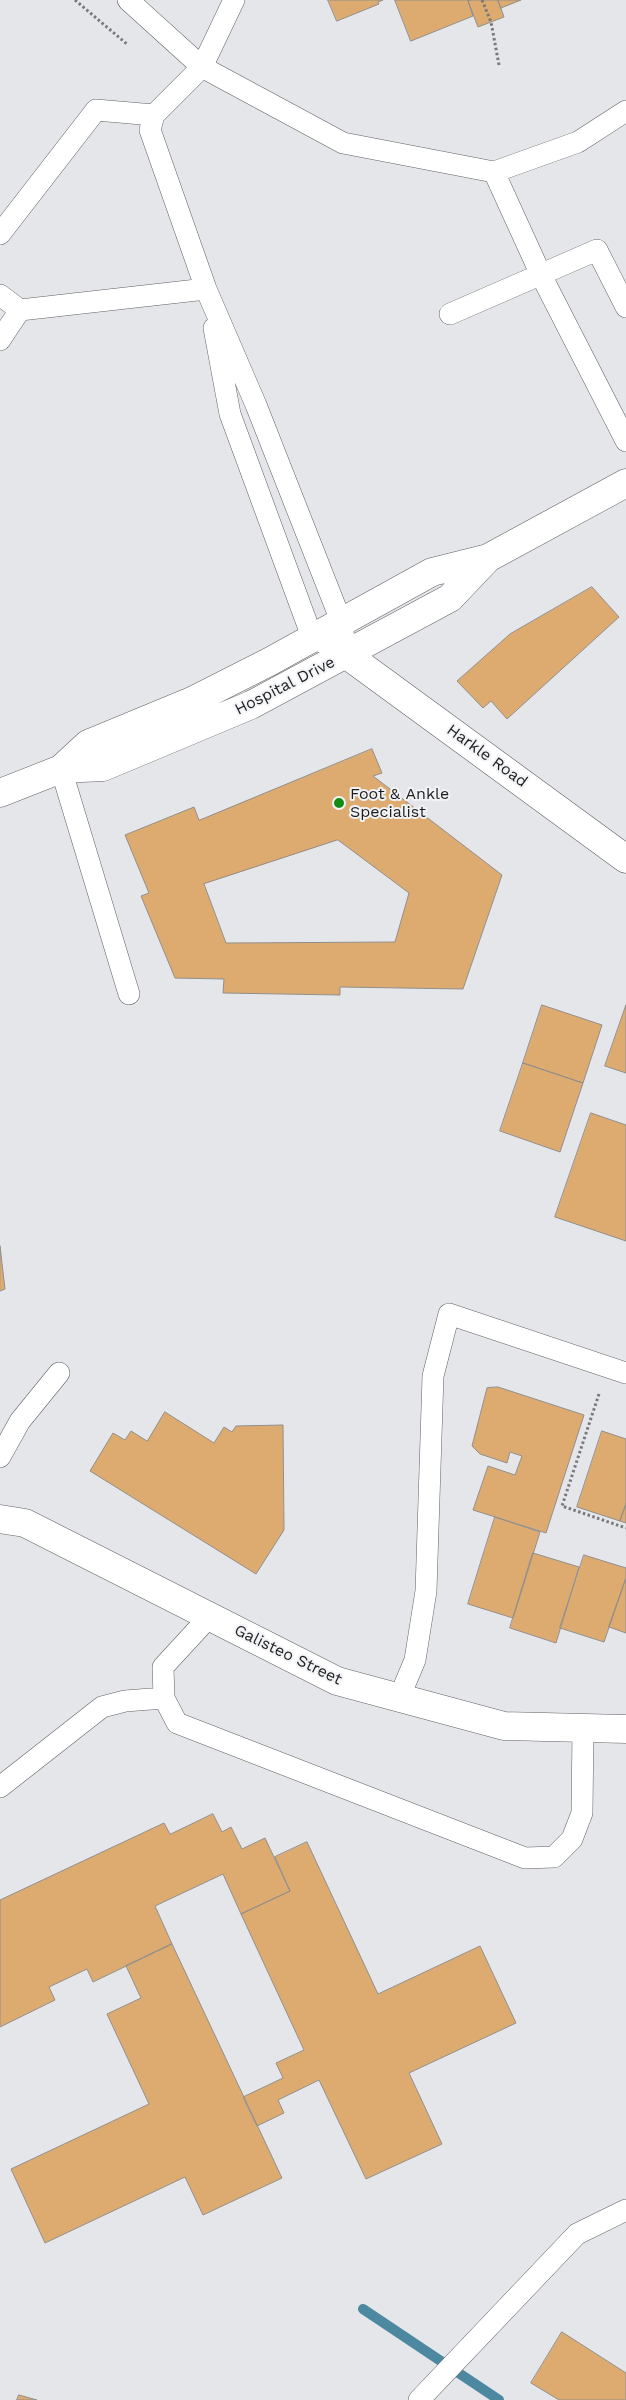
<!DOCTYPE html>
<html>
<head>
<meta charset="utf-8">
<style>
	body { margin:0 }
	canvas { display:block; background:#e5e6e9 }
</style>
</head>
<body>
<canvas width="626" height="2400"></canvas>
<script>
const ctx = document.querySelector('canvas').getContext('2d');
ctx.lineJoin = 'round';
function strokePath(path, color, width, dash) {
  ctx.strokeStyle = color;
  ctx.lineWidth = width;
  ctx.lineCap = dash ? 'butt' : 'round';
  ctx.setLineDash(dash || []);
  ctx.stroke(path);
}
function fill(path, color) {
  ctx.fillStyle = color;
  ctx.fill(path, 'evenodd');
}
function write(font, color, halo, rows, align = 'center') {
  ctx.font = font + ' "Work Sans",sans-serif';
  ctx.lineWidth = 4;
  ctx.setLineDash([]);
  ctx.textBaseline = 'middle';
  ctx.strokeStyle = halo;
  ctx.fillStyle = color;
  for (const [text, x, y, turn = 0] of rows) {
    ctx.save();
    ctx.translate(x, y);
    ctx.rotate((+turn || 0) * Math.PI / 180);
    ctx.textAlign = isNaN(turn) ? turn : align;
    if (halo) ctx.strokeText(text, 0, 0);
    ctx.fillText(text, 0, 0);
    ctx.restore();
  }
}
strokePath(new Path2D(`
	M363,2309L499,2400`), '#4c89a0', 10);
const building = new Path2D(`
	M328,0H383L378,2L379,4L337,21Z
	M395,0H471L468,1L473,16L411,41Z
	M471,0H498L504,17L478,27L468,1Z
	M498,0H521L501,8Z
	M592,587L619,617L507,719L491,701L483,708L457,681L510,634Z
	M372,749L382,773L373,776L502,875L463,989L340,987V995L223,993L224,979L175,978L141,896L149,893L125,835L194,807L199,820ZM338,840L409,893L395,942L226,943L204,884Z
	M542,1005L602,1025L583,1083L523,1063Z
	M626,1005V1073L605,1066Z
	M523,1063L583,1083L560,1152L500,1131Z
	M591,1113L626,1125V1241L555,1217Z
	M0,1246L5,1289L0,1291Z
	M498,1387L584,1415L546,1533L473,1510L488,1466L515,1475L522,1456L510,1452L507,1463L480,1454L472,1446L487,1388Z
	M165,1412L214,1443L224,1427L232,1432L236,1426L283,1425L284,1530L256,1574L90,1471L113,1433L125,1440L131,1431L147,1441Z
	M602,1431L626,1439V1504L620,1521L577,1507Z
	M626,1504V1523L620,1521Z
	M495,1517L540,1532L513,1618L468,1604Z
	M533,1553L579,1567L556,1643L510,1628Z
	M584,1555L626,1568V1578L604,1642L560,1628Z
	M626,1578V1633L609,1627Z
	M213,1814L222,1832L231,1827L242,1849L265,1838L290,1891L241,1914L223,1874L155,1906L172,1944L93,1982L87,1969L49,1987L55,2000L0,2027V1900L164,1823L170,1834Z
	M307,1842L378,1994L480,1946L516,2023L409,2073L442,2144L366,2179L319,2080L278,2100L284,2113L257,2126L243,2097L283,2078L276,2063L304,2050L241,1914L290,1891L275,1857Z
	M172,1944L282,2178L203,2215L185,2177L45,2243L11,2169L149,2104L107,2014L141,1998L126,1966Z
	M562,2332L626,2373V2400H559L531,2383Z
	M19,2395L37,2400H17Z`);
fill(building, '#ddab70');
strokePath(building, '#918f8d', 1);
const lane = new Path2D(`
	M128,0L202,67L343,143L494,172L578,142L626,111
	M234,0L202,67L154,115L150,130L206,289L256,405L341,621L347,655
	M494,172L541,275L626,441
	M0,234L96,110L154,115
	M0,295L20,310L206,289
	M450,314L597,250L626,307
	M214,328L230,414L312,637L347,655
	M0,340L20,310
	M61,769L129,994
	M0,1457L20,1421L59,1373
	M210,1616L163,1667L164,1698L177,1723L525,1858L554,1857L572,1839L582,1813L583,1728
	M399,1698L415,1660L426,1591L433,1376L449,1314L626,1373
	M0,1787L102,1707L125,1701L164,1698
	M419,2400L577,2234L626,2210`);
const street = new Path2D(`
	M347,655L626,859`);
const secondary = new Path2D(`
	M61,769L88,744L192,701L269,662L432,572L488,558L626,483
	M0,793L61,769L103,767L251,705L450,598L488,558
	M0,1519L25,1523L337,1681L504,1726L626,1729`);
strokePath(lane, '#616265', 22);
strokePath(street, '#616265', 29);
strokePath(secondary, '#616265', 29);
strokePath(new Path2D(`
	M75,0L128,45
	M482,0L491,22L499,65
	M599,1394L562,1506L626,1528`), '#78797b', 3, [2.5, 2.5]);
strokePath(lane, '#fff', 21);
strokePath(street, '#fff', 28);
strokePath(secondary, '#fff', 28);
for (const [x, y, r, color] of [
	[339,803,6,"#138c15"]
]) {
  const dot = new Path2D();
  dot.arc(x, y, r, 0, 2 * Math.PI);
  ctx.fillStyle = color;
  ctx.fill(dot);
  strokePath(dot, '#f2f3f6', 2);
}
write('16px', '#1e1e1f', '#f2f3f6', [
	["Hospital Drive",285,686,-27],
	["Harkle Road",487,756,36],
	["Galisteo Street",288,1655,26]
]);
write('16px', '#1e1e1f', '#f2f3f6', [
	["Foot & Ankle",350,794],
	["Specialist",350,812]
], 'left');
</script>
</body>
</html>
